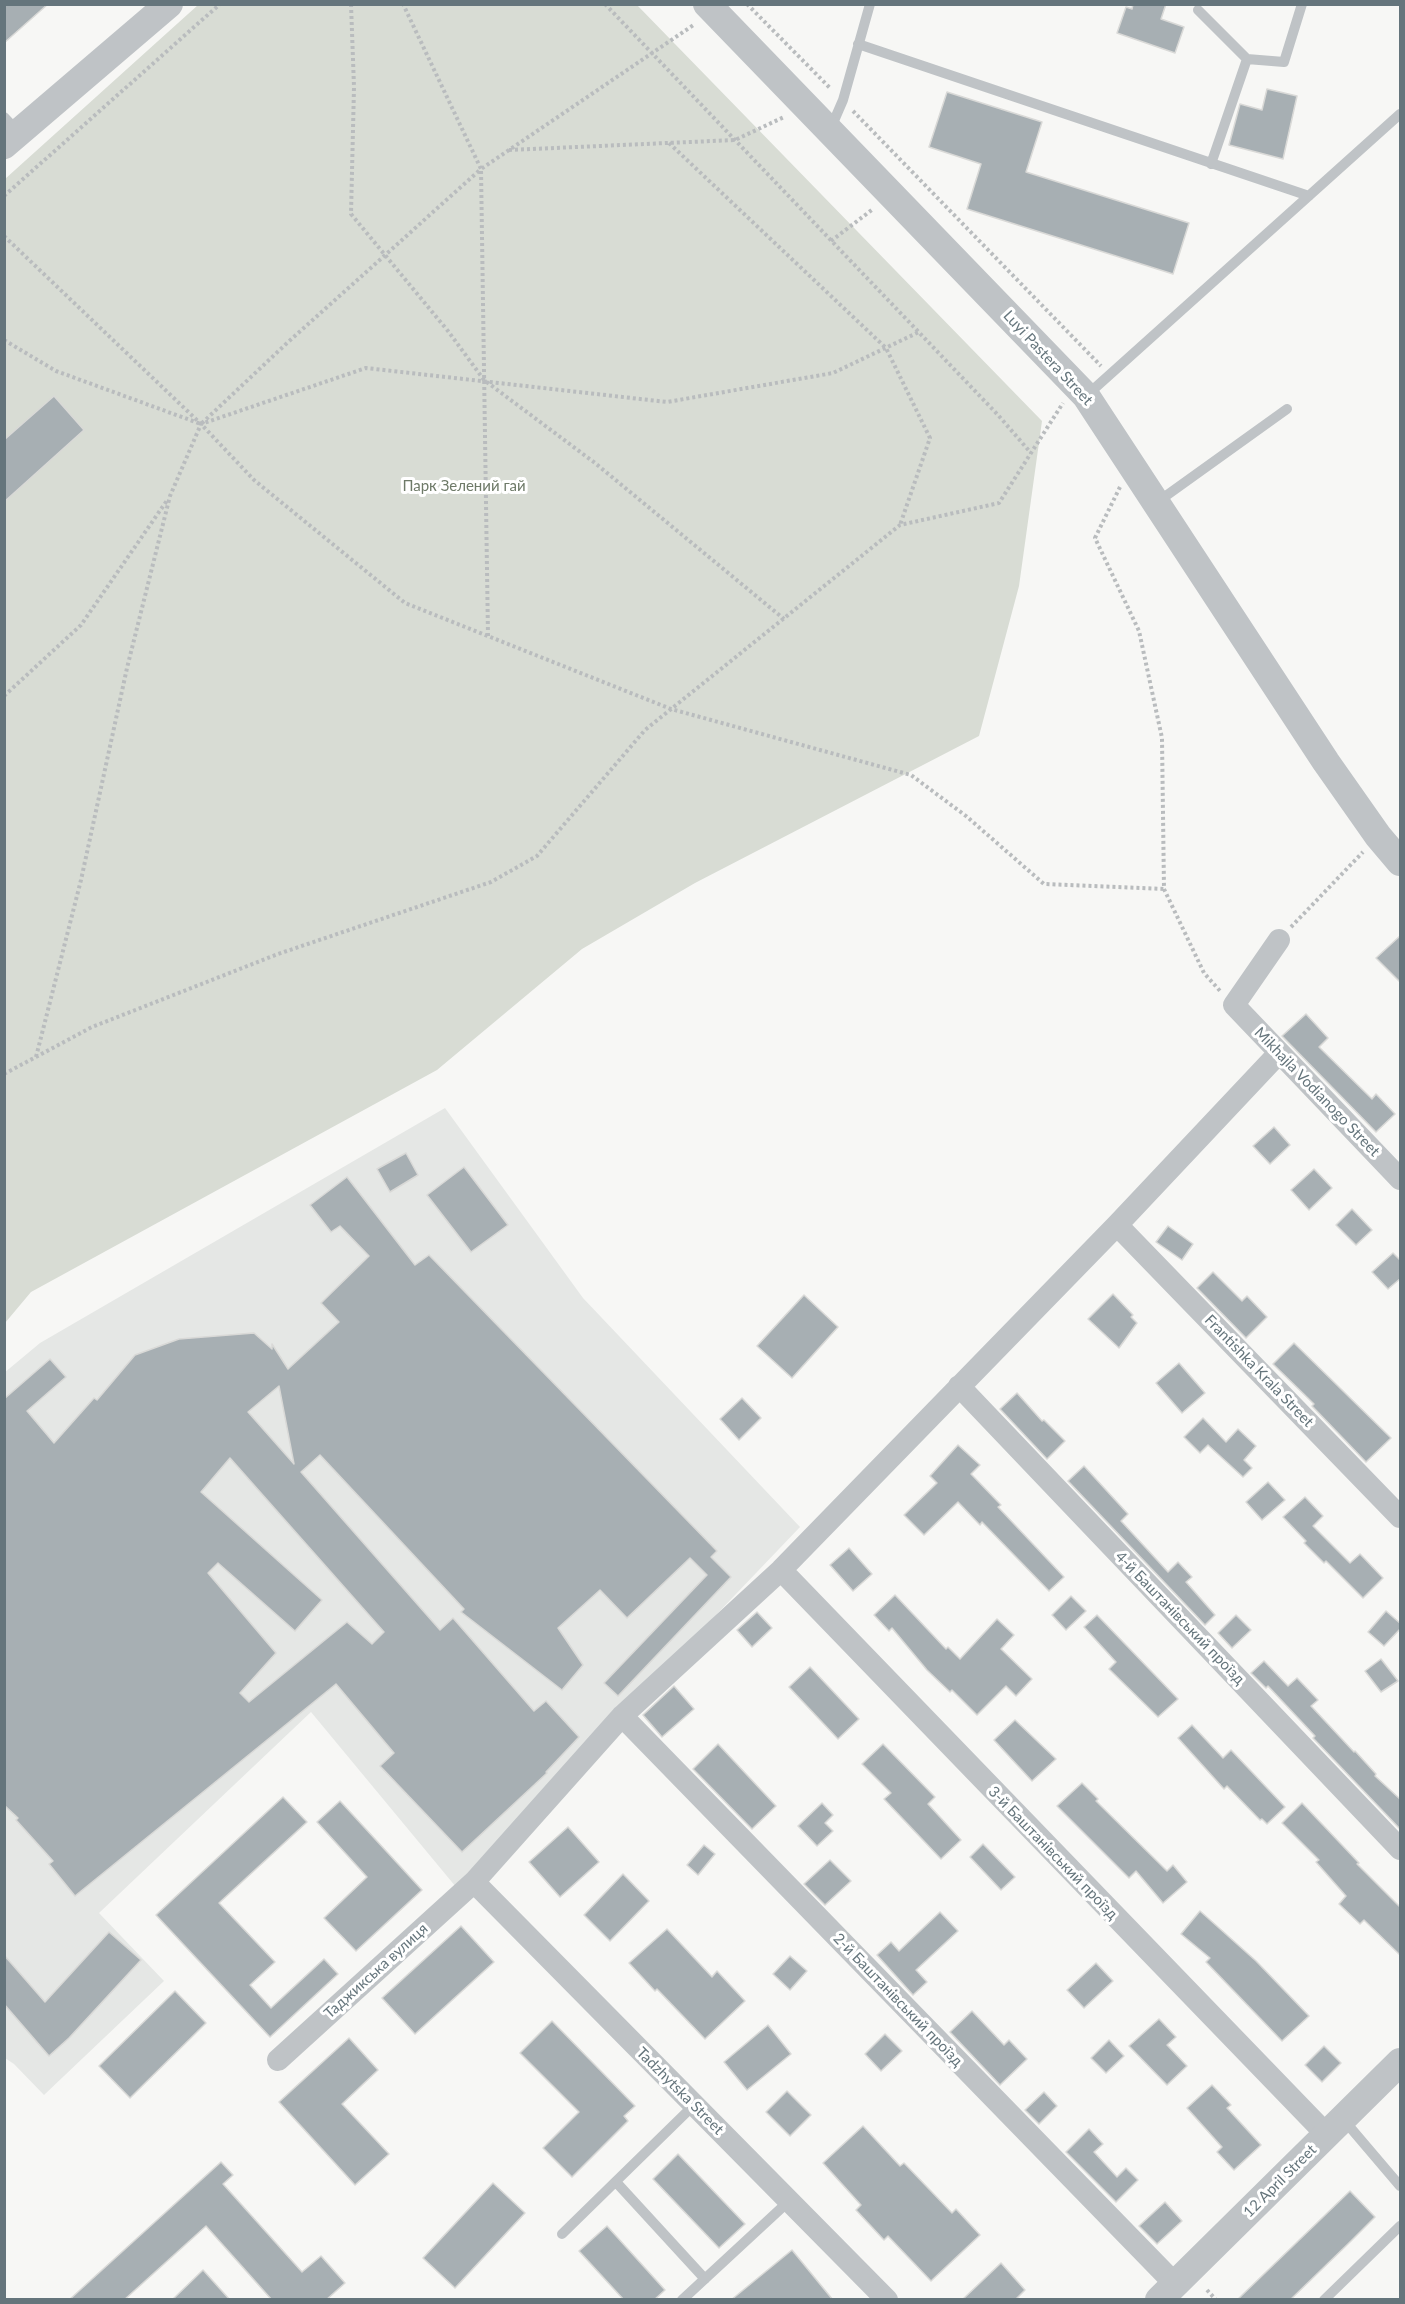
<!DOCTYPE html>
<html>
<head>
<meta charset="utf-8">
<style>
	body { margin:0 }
	#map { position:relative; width:1405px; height:2304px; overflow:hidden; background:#f7f7f5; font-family:Lato,sans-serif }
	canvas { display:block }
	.frame { position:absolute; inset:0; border:6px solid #65757c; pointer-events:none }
</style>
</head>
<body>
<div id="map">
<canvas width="1405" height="2304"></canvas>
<div class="frame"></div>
</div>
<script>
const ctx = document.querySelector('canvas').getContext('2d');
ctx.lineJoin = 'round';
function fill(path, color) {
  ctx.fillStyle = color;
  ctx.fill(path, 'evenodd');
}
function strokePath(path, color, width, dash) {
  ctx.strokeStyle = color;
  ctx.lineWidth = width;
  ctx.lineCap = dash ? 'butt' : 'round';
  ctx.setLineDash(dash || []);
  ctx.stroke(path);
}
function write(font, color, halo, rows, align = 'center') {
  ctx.font = font + ' Lato,sans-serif';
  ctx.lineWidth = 6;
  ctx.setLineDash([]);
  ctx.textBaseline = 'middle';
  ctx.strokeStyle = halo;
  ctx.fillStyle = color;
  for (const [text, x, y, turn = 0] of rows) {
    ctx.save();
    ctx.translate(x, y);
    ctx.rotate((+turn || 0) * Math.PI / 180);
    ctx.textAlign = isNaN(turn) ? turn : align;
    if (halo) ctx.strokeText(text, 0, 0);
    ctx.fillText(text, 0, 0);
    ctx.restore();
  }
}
fill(new Path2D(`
	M445,1108L583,1298L800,1527L456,1887L311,1712L99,1913L164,1981L44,2095L14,2064L5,2058L4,1373L40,1343Z`), '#e5e7e5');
fill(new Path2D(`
	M198,5H637L1042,421L1019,586L979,736L695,883L582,949L437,1070L31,1292L5,1323V179Z`), '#d8dcd4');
const building = new Path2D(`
	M4,4H48L4,43Z
	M1133,4H1166L1161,19L1184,27L1175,53L1117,33L1126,7L1132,9Z
	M1267,89L1297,96L1283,159L1229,145L1240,104L1262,110Z
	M947,92L1042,122L1026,172L1189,223L1173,274L967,209L981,164L929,147Z
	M54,396L84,430L4,502V440Z
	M1401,935V983L1376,958Z
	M1306,1014L1328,1038L1319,1047L1372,1099L1376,1094L1395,1114L1376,1132L1282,1036Z
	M1274,1127L1290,1145L1270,1164L1253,1146Z
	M406,1153L418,1175L390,1192L377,1169Z
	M464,1167L508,1225L471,1252L427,1195Z
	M1314,1169L1332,1188L1309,1210L1291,1190Z
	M347,1177L415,1265L429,1255L717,1551L711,1557L731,1577L618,1696L604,1683L707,1575L690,1558L627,1618L600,1590L558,1628L583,1665L562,1690L461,1612L464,1609L320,1455L301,1472L440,1630L453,1618L534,1711L546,1701L579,1737L546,1772L547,1773L462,1852L380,1766L394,1753L336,1684L75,1896L49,1864L53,1861L16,1820L18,1818L4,1805V1399L50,1359L66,1377L27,1411L54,1443L94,1398L97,1400L135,1355L179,1339L254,1333L272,1349V1344L288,1369L339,1322L321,1303L369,1256L340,1226L331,1232L310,1205ZM279,1386L294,1464L248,1412ZM230,1458L384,1632L372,1644L347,1622L249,1702L240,1693L276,1653L208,1573L218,1563L295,1631L322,1600L201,1492Z
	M1352,1209L1372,1230L1356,1245L1336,1225Z
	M1168,1226L1193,1244L1182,1260L1156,1242Z
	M1393,1253L1401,1261V1278L1388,1289L1372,1272Z
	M1213,1272L1242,1301L1247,1296L1267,1317L1246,1338L1197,1288Z
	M1113,1294L1133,1315L1131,1317L1137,1323L1119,1348L1088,1319Z
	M804,1295L838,1327L792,1378L757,1346Z
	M1294,1343L1391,1438L1366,1462L1312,1406L1314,1404L1273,1364Z
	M1179,1363L1205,1393L1182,1413L1156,1383Z
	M1017,1393L1042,1421L1044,1420L1065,1441L1047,1459L1000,1409Z
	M742,1398L761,1418L739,1440L720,1419Z
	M1203,1418L1226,1442L1238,1429L1256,1446L1244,1460L1252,1468L1243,1477L1208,1445L1200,1453L1184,1437Z
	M958,1445L980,1465L971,1474L1001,1505L998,1507L1064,1577L1049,1591L982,1522L980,1525L958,1502L924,1535L904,1515L937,1483L930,1476Z
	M1084,1466L1128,1514L1121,1521L1168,1572L1178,1562L1192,1577L1186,1582L1215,1615L1205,1625L1068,1481Z
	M1268,1482L1285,1500L1262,1520L1246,1502Z
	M1305,1497L1323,1516L1313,1526L1350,1563L1360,1554L1383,1578L1363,1598L1326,1561L1324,1563L1304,1543L1306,1541L1283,1517Z
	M849,1548L872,1574L853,1591L830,1565Z
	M895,1595L946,1649L948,1647L960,1659L997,1619L1014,1635L1001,1649L1032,1679L1016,1696L1006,1686L977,1715L952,1690L950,1692L927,1670L892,1628L889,1631L874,1615Z
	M1071,1596L1086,1611L1066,1630L1052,1615Z
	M1386,1611L1401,1624V1628L1384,1646L1368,1632Z
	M757,1612L772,1628L752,1647L737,1630Z
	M1097,1615L1178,1699L1158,1717L1109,1669L1116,1662L1084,1627Z
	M1236,1615L1251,1630L1232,1648L1218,1633Z
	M1381,1659L1398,1681L1381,1692L1365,1671Z
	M1264,1661L1288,1686L1297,1678L1318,1700L1311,1706L1354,1752L1355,1751L1376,1774L1375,1776L1401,1800V1830L1313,1738L1315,1736L1268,1686L1266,1688L1251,1673Z
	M810,1667L859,1719L838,1739L789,1687Z
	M674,1686L694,1709L662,1737L643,1715Z
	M1015,1720L1056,1759L1032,1781L994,1740Z
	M1192,1725L1223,1758L1231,1750L1285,1807L1267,1824L1262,1819L1260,1820L1227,1786L1224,1789L1178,1738Z
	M718,1744L776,1806L752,1829L693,1769Z
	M883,1744L935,1797L928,1804L961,1840L941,1859L884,1799L891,1793L862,1764Z
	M1082,1783L1098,1799L1096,1801L1167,1871L1173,1865L1187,1882L1163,1903L1136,1871L1129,1878L1057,1806Z
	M283,1797L307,1822L219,1903L275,1962L250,1985L271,2008L324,1959L338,1974L270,2037L156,1915Z
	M340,1801L422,1890L356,1951L324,1918L367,1877L317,1822Z
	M822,1803L833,1815L825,1823L833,1831L817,1846L798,1826Z
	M1302,1803L1359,1863L1357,1864L1401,1908V1956L1364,1920L1360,1924L1339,1904L1346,1896L1316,1862L1319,1860L1282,1823Z
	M568,1827L599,1862L560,1897L529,1862Z
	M983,1844L1015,1877L1001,1890L970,1857Z
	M704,1845L715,1854L698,1875L687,1865Z
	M830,1860L851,1881L825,1905L804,1884Z
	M623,1874L649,1901L610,1941L584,1915Z
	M1200,1911L1256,1961L1309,2016L1282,2041L1206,1962L1210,1958L1181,1934Z
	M940,1912L958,1931L916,1970L927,1982L913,1995L877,1955L891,1942L899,1951Z
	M461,1926L494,1962L415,2034L382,1998Z
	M667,1929L712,1977L717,1971L745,2001L705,2039L657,1989L655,1991L629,1963Z
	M109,1932L141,1960L69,2038L49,2056L4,2004V1955L45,2002Z
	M790,1956L807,1971L790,1990L773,1974Z
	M1096,1963L1113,1981L1084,2008L1067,1990Z
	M175,1991L206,2023L130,2098L99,2066Z
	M972,2011L1004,2045L1009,2040L1027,2059L1000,2085L950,2032Z
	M1159,2019L1176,2037L1167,2045L1187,2066L1167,2085L1129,2046Z
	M552,2021L635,2106L624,2116L628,2121L572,2177L543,2148L579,2112L520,2053Z
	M768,2025L791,2054L747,2090L724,2062Z
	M885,2034L902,2051L881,2071L865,2054Z
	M349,2038L378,2070L342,2104L389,2154L355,2185L279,2102Z
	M1109,2040L1124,2056L1106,2073L1091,2058Z
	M1324,2046L1341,2063L1322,2082L1305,2065Z
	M1212,2085L1231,2105L1227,2108L1261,2145L1234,2170L1217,2152L1222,2147L1187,2108Z
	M787,2091L811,2115L790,2136L766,2112Z
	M1044,2092L1057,2106L1039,2124L1025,2110Z
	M863,2126L900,2166L904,2163L952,2213L956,2209L980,2235L931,2281L888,2236L884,2240L856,2210L861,2205L823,2163Z
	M1089,2129L1103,2144L1094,2152L1117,2177L1126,2168L1138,2180L1116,2202L1066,2152Z
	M678,2154L745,2224L719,2248L653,2179Z
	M221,2162L233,2175L223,2184L302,2272L321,2256L345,2283L326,2300H272L206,2226L124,2300H69Z
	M493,2183L525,2213L455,2288L423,2258Z
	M1350,2191L1375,2217L1351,2241L1290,2300H1237Z
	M1165,2202L1182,2221L1157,2244L1139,2226Z
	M607,2226L665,2290L654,2300H624L579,2251Z
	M792,2250L833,2300H731Z
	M1001,2263L1025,2290L1015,2300H962Z
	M203,2270L230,2300H172Z`);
fill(building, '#a7afb3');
strokePath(building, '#d9d9d7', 1.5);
strokePath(new Path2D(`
	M351,4L354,87L351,214L448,331L484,380L595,463L784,619
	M605,4L998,415L1031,453
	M747,4L831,89
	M853,111L1101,366
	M669,143L886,348L930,438L900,525
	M509,150L735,140L784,117
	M4,196L220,4
	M4,236L201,424L254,480L405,603L671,709L911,775L966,816L1044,884L1164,889
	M831,241L873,209
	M4,340L56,371L201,424L286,344L481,169L403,4
	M1120,487L1095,538L1139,631L1162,738L1164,889L1204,973L1221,992
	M488,636L481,169L695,24
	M4,696L81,625L168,499
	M1291,927L1363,852
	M36,1057L81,880L127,668L170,496L201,424L366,368L667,402L833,373L919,332
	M4,1074L92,1027L278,954L491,882L537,856L645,730L900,525L999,503L1063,403
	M1207,2290L1216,2300`), '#b9bcbe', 4, [3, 3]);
strokePath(new Path2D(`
	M1198,10L1247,59
	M858,44L1309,196
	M4,117L18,132
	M830,130L843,100L870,4
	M1211,164L1247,59L1284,62L1302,4
	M1086,396L1400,114
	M1156,503L1287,409
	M1343,2119L1400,2186
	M616,2182L705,2279
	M562,2234L694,2105
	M682,2300L789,2201
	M1324,2300L1400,2226`), '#bfc3c6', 10);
strokePath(new Path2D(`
	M1279,940L1234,1005L1400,1179
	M1117,1225L1400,1517
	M959,1386L1400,1849
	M781,1570L1326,2134
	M622,1716L1175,2284
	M474,1882L887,2300
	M278,2060L474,1882L622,1716L781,1570L1117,1225L1279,1053`), '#bfc3c6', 22);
strokePath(new Path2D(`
	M707,4L1086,396L1326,762L1378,836L1400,862
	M4,145L169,4
	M1159,2300L1400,2062`), '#bfc3c6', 28);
write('15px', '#65757c', '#fff', [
	["Luyi Pastera Street",1048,358,47],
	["Mikhajla Vodianogo Street",1317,1092,46],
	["Frantishka Krala Street",1259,1371,46],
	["4-й Баштанівський проїзд",1180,1618,46],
	["3-й Баштанівський проїзд",1053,1853,46],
	["Таджикська вулиця",376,1971,-42],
	["2-й Баштанівський проїзд",898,2000,46],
	["Tadzhytska Street",680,2091,45],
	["12 April Street",1280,2181,-45]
]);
write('15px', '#6e7a68', '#fff', [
	["Парк Зелений гай",464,486]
]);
</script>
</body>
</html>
